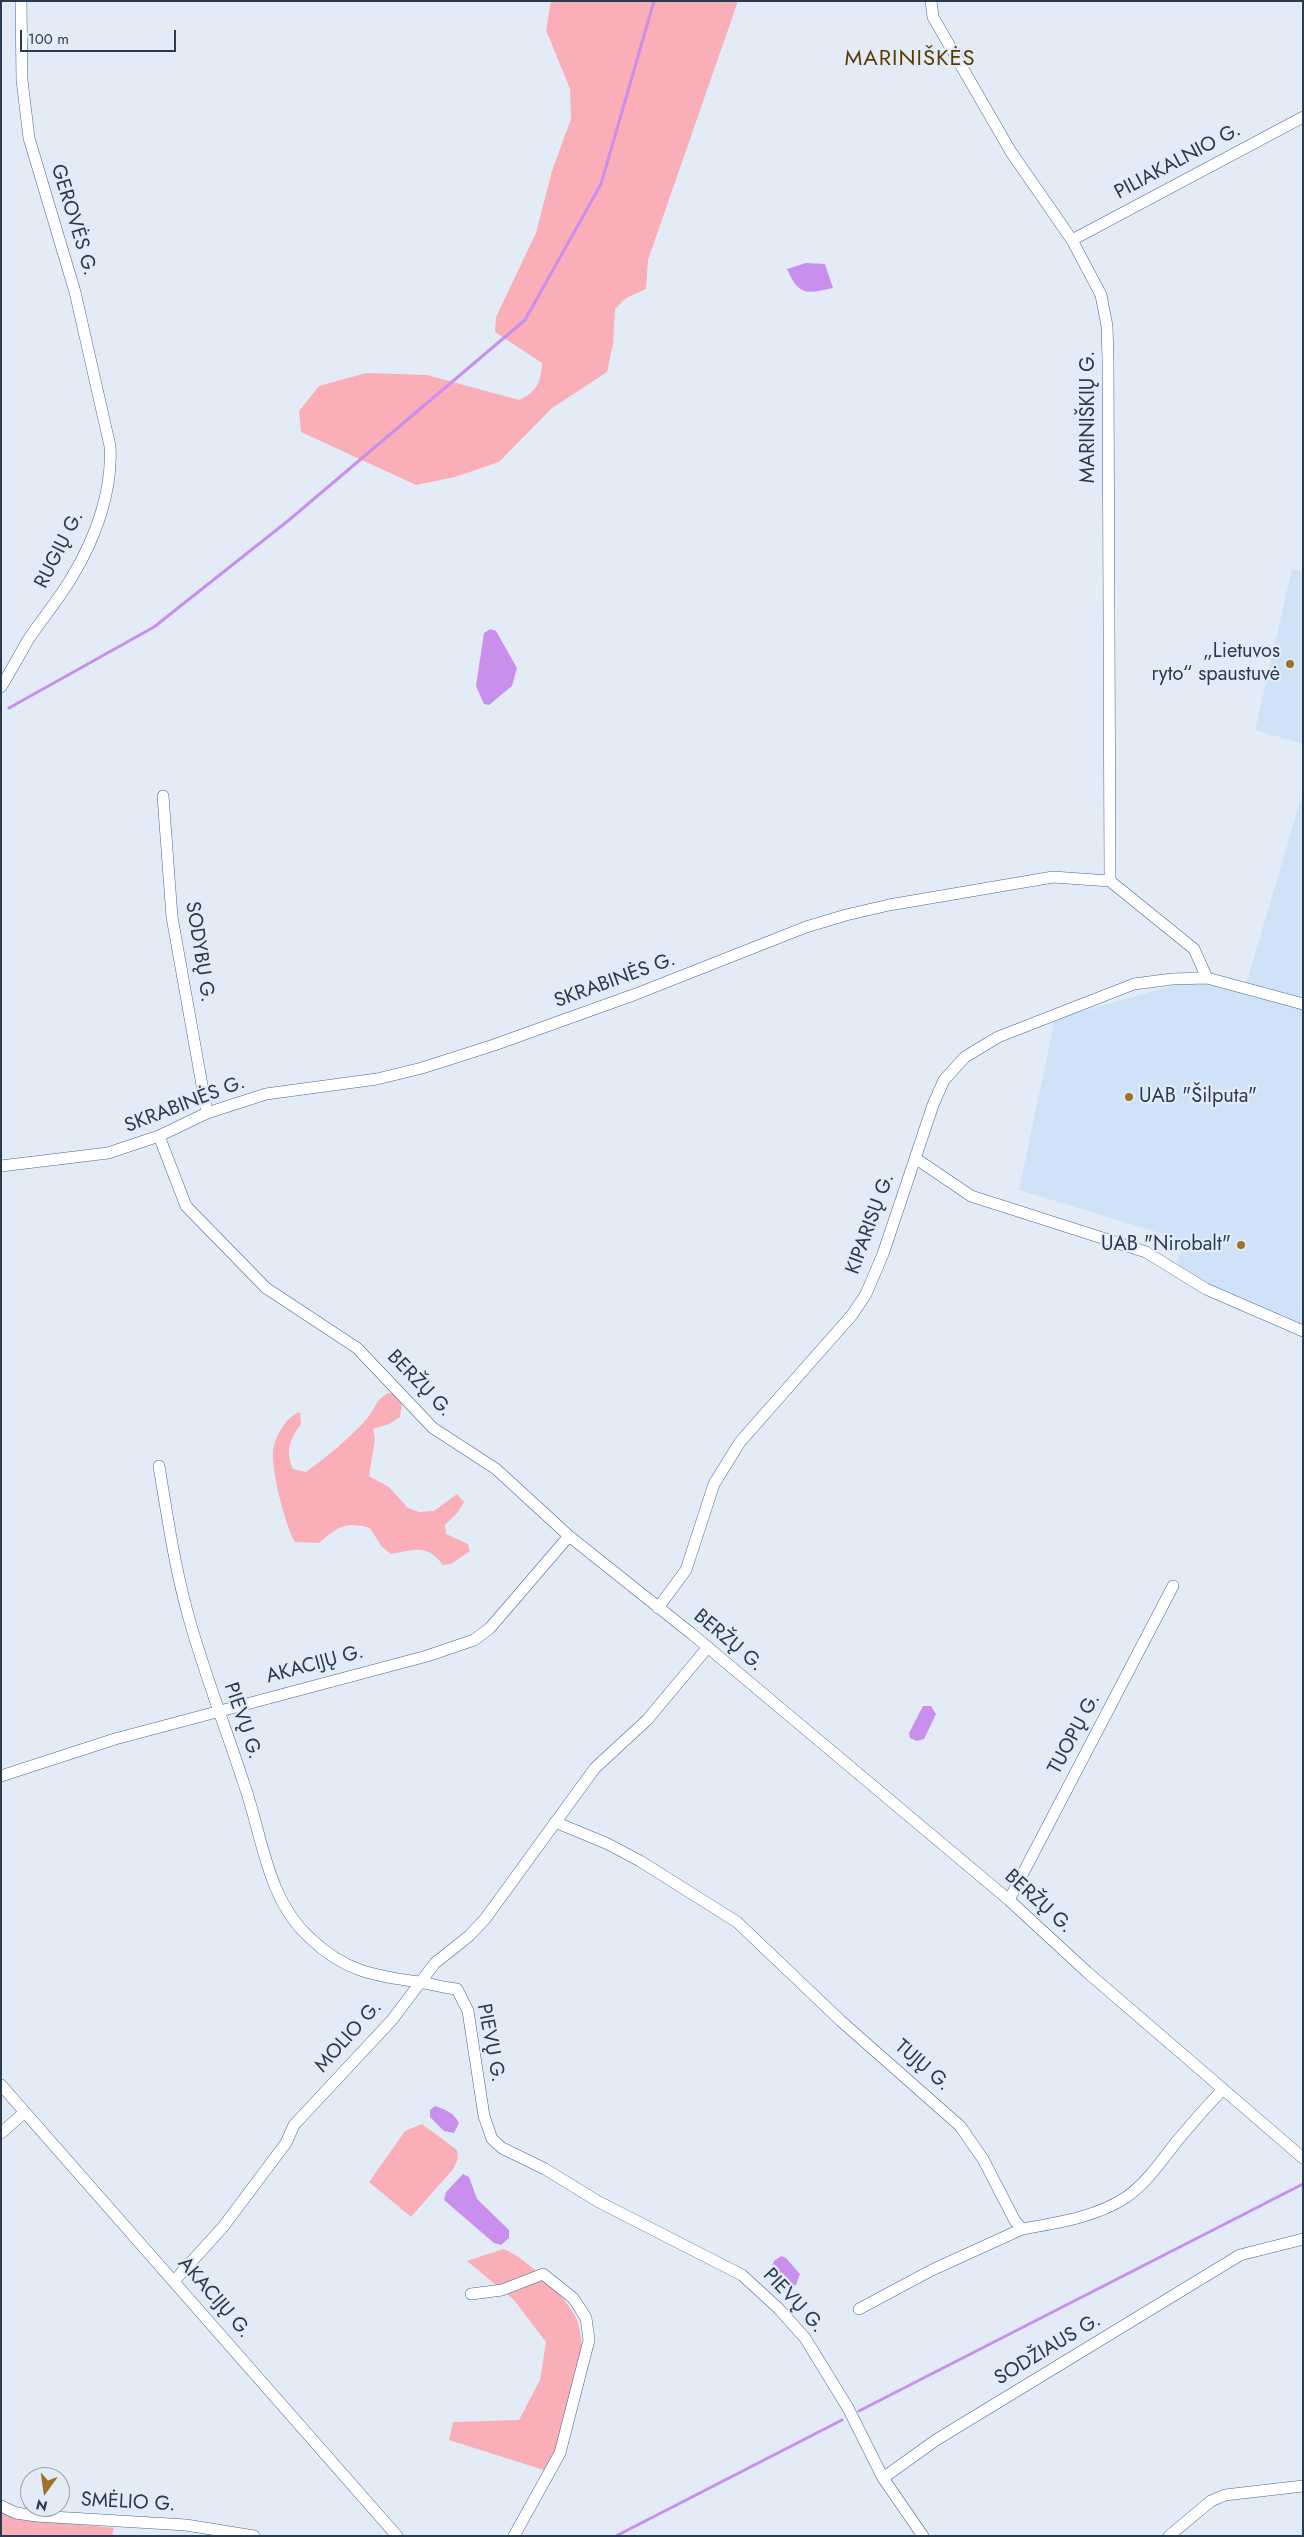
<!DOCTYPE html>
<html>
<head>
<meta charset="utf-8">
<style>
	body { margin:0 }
	#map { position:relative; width:1304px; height:2537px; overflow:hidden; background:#e3ecf6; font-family:Jost,sans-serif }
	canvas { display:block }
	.frame { position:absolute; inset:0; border:2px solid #293b4e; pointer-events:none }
	.north { position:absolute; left:20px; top:2467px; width:50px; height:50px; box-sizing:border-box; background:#e3ecf6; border:1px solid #99a5b3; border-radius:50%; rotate:194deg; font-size:14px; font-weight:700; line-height:20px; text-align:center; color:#293b4e }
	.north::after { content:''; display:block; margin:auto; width:18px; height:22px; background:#a26f26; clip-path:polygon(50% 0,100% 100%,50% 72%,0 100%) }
	.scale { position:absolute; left:20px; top:30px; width:156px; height:22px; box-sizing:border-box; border:2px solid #293b4e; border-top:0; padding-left:6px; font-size:15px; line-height:18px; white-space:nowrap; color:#293b4e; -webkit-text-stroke:4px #e3ecf6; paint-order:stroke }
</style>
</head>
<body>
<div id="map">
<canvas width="1304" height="2537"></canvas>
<div class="frame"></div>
<div class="north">N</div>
<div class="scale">100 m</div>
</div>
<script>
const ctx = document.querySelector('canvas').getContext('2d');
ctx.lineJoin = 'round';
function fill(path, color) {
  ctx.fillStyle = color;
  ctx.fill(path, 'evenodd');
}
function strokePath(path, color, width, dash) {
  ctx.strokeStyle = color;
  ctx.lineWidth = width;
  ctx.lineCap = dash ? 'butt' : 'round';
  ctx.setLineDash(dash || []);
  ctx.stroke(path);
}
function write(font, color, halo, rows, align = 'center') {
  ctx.font = font + ' Jost,sans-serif';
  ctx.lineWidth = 4.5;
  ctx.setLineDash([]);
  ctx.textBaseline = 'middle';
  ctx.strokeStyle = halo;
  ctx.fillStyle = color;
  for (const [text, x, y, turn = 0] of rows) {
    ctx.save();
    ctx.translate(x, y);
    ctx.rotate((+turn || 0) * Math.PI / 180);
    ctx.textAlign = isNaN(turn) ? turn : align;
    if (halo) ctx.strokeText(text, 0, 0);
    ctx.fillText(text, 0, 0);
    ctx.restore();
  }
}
fill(new Path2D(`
	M1292,569L1303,572V744L1255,730Z
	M1303,792V999L1246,984Z
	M1192,980L1303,1010V1328L1209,1286L1176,1265L1183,1240L1019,1190L1055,1019Z`), '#cfe2f8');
fill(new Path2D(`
	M551,1H738L648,260L646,289L626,298L615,309L613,344L607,372L552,408L499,462L455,477L416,485L301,432L299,411L319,386L366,373L427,375L519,400C537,392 541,382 542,363L495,332L496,317L536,233L552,171L571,119L570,89L546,30Z
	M388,1393L396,1394L402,1403L400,1417L389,1424L373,1429L375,1439L369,1476L389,1487L408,1508L419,1512L434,1511L457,1494L464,1502L458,1512L445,1525L446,1534L468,1544L470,1551L451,1564L443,1565C427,1543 414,1550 391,1554L382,1547L370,1528C345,1521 338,1527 319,1543L295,1542C286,1528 271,1470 273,1452C274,1438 286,1416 300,1412L301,1424C290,1438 285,1452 293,1469L306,1472C324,1459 355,1434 369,1416C377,1405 375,1401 388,1393Z
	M422,2124L457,2150L458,2158L454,2168L411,2217L369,2182L405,2131Z
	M503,2249C526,2257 567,2297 577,2320C580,2329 581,2338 582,2347L556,2454L547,2471L449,2440L453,2422L519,2420L540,2380L546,2342L514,2300L467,2261Z
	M1,2510L24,2519L114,2528L112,2536H1Z`), '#faaeb7');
fill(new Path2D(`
	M806,263L825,264L833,288C806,294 799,296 787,269Z
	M490,629L496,631L517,668L512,686L489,705L484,704L476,686L484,633Z
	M923,1706H931L936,1714L924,1739L917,1741L910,1738L909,1733Z
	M435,2106C446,2110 453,2112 459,2123L454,2133L444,2131L430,2117V2110Z
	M463,2174L469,2177L477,2199L509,2230V2238L501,2245L494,2243L444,2200L446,2192Z
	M781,2256L786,2258L800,2274L796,2285L787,2286L771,2268L774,2261Z`), '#c98fed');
strokePath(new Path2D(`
	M9,708L154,627L289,520L525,320L601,184L654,1
	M859,2411L1303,2184
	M616,2536L842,2420`), '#c98fed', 3);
const minor = new Path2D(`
	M931,1L933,17L1011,152L1072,240L1101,295L1107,326L1108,359L1110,881
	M1072,240L1303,117
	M1,687C10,672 19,656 28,640C42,619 59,599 72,577C95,539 113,491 110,446L75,292L29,138L22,80L21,1
	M163,796L172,917L207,1113
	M159,1136L186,1206L266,1288L357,1348L433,1428L496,1469L569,1536L692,1634L1009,1900L1087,1972L1303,2158
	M915,1158L971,1196L1146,1252L1206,1289L1303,1331
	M1,1166L108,1153L159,1136L207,1113L266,1094L377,1079L422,1068L494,1045L636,994L806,927L846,915L889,905L1053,877L1110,881L1194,949L1207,978
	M159,1466C167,1514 174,1563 187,1611C203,1671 226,1728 245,1787C263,1839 267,1899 310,1938C344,1971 374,1976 419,1982C432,1984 444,1988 457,1989L468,2011L484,2116L492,2139L502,2148L545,2169L599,2202L742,2275L779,2309L805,2338L848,2408L883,2478L923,2536
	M658,1608L686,1570L714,1484L740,1442L852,1315L866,1294L883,1254L933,1105L944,1080L965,1057L998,1037L1134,984L1172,979L1207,978L1303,1004
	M1,1776L115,1739L427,1656L474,1640L490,1628L569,1536
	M555,1822L608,1844L640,1861L737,1922L841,2021L960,2126L983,2159L1015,2221L1022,2229C1056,2223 1096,2217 1125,2198C1146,2184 1162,2160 1177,2141C1192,2123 1207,2106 1223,2089
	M1009,1900L1173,1586
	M1,2085L397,2536
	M1,2133L25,2112
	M174,2281L223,2227L286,2143L294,2125L392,2020L435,1963L469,1936L485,1919L595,1768L647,1720L708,1647
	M471,2294L502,2290L543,2274L573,2298L581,2310L586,2318L589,2340L560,2453L514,2536
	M859,2309L932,2270L1022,2229
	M883,2478L936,2440L1240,2255L1303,2239
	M1,2506L16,2513L36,2516L186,2525L254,2536
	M1169,2536L1211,2501L1225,2495L1303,2486`);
strokePath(minor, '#416994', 12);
strokePath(minor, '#fff', 11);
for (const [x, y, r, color] of [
	[1290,664,5,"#a26f26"],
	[1129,1097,5,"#a26f26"],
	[1241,1245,5,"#a26f26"]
]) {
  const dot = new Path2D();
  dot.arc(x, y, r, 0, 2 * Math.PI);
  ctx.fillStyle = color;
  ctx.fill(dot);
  strokePath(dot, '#e3ecf6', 2);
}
write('20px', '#293b4e', '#e3ecf6', [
	["PILIAKALNIO G.",1178,162,-28],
	["GEROVĖS G.",73,220,73],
	["MARINIŠKIŲ G.",1089,417,-90],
	["RUGIŲ G.",60,550,-63],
	["SODYBŲ G.",199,952,81],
	["SKRABINĖS G.",615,981,-20],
	["SKRABINĖS G.",185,1105,-21],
	["KIPARISŲ G.",871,1224,-70],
	["BERŽŲ G.",419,1384,46],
	["BERŽŲ G.",728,1641,40],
	["AKACIJŲ G.",315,1665,-15],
	["PIEVŲ G.",242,1721,71],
	["TUOPŲ G.",1075,1734,-62],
	["BERŽŲ G.",1038,1902,42],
	["MOLIO G.",349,2037,-48],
	["PIEVŲ G.",490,2043,79],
	["TUJŲ G.",922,2066,41],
	["AKACIJŲ G.",214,2298,49],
	["PIEVŲ G.",793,2301,47],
	["SODŽIAUS G.",1048,2350,-31],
	["SMĖLIO G.",128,2503,3]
]);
write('20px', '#293b4e', '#e3ecf6', [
	["„Lietuvos",1280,652],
	["ryto“ spaustuvė",1280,675],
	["UAB \"Šilputa\"",1139,1097,"left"],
	["UAB \"Nirobalt\"",1231,1245]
], 'right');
ctx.letterSpacing = '1px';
write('22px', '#5c3a02', '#e3ecf6', [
	["MARINIŠKĖS",910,60]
]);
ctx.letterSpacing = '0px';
</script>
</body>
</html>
